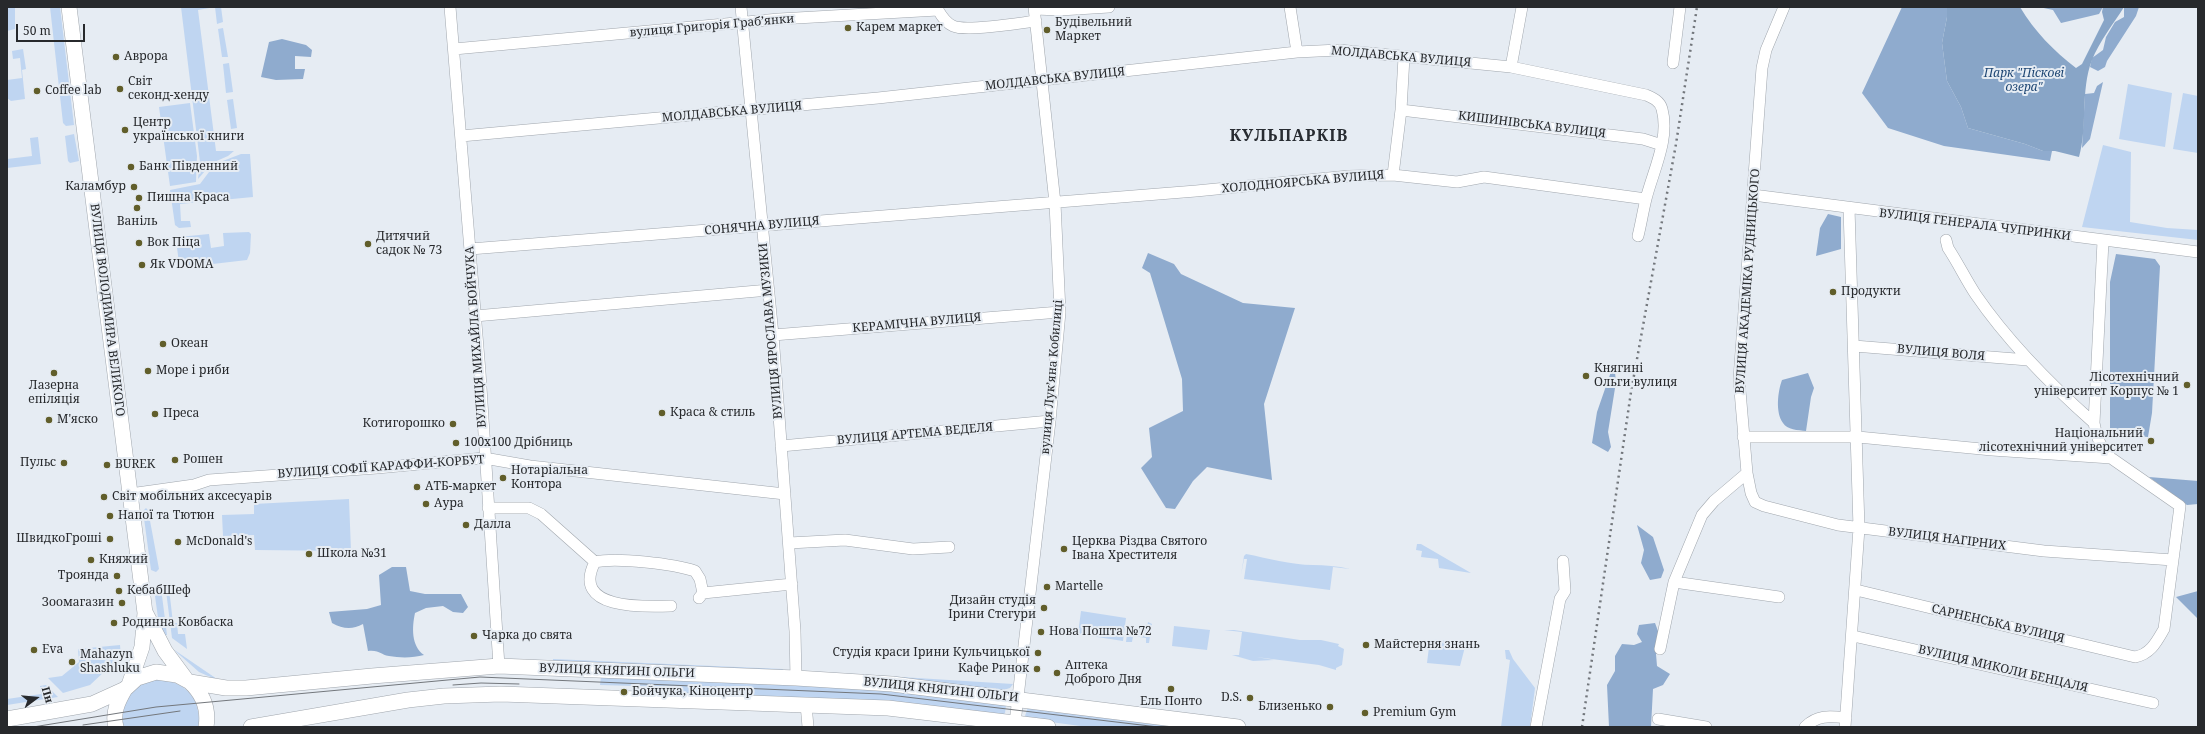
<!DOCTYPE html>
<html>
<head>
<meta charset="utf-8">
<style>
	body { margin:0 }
	#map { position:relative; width:2205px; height:734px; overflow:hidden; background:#e6ecf3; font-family:"Noto Serif",serif }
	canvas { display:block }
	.frame { position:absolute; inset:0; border:8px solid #27292c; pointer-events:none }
	.north { position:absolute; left:16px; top:678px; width:40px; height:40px; -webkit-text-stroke:3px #e6ecf3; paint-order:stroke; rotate:74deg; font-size:11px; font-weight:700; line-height:16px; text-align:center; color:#27292c }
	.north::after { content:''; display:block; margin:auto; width:14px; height:18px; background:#27292c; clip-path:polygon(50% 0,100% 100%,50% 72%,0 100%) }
	.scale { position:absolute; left:16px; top:24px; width:69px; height:18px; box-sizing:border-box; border:2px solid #27292c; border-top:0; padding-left:5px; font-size:12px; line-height:14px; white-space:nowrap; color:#27292c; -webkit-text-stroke:3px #e6ecf3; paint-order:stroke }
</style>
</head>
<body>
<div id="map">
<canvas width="2205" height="734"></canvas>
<div class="frame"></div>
<div class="north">Пн</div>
<div class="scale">50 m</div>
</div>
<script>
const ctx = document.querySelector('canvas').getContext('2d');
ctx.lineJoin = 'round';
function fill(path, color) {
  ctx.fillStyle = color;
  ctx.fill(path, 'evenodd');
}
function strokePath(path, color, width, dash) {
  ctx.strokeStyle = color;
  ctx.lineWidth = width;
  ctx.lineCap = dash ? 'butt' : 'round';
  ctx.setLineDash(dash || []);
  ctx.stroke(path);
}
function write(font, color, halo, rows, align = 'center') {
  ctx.font = font + ' "Noto Serif",serif';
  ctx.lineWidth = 4;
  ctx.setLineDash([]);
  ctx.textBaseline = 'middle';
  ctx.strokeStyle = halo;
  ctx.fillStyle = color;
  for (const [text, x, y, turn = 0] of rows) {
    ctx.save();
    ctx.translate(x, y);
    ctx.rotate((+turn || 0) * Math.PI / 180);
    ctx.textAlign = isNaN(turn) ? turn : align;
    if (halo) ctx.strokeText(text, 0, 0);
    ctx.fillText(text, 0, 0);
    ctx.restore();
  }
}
fill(new Path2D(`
	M7,7H15V29L7,31Z
	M50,7H60L74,125L66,126L63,123Z
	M181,7H221L223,22L217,24L215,7L198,10L216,151H234L228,156L212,163L198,179L200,162Z
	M223,28L228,57H222L218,29Z
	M23,49L26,69L22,70L25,99L11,101L7,98V80L22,78L20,58L13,59L12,51Z
	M229,63L233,92L226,93L223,64Z
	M2128,84L2172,93L2165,147L2119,139Z
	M2183,93L2198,96V153L2173,149Z
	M233,99L237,128L231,129L227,100Z
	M190,103L197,156L196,182L170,186L159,107Z
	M74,134L79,161L70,163L68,161L65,136Z
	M38,137L41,164L7,168V159L32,156L30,138Z
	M2103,145L2131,152L2130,222L2167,228L2198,230V240L2082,227Z
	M241,154H250L253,197L180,204L181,221H190L191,227L179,228L175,225L170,190L200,184L215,164Z
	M249,232L251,234L250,253L247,260L187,267L179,263L176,240L179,237L209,234L211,248L224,246L223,233Z
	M349,499L351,551L255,550L254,535L223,536L222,515L254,514V504Z
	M146,508L148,510L159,569L156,572L151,570L143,511Z
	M1417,544H1421L1471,573L1439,568L1438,559L1421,557L1422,551L1416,550Z
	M1246,554C1267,558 1291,565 1313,565C1325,565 1337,566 1350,569L1333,567L1330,590L1244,579L1247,559H1244L1241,575L1244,556Z
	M158,586L161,588L167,635H163L159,625L154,589Z
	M166,591L170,597L173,623H177L178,634H185L187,649L172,638Z
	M1081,611L1126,618L1123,641L1078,634Z
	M1148,622L1152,624L1149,643H1146V638L1133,636L1132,642H1126L1127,634L1137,633L1140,627L1147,628Z
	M1174,626L1210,630L1207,650L1172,646Z
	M1224,630H1234L1300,640H1321L1339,644L1338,646L1344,649L1342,665L1336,668V670L1319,665L1256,657L1274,660L1253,661L1232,655H1239L1242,632Z
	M1430,639L1466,643L1460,666L1427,663Z
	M120,645L121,656L90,685L63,693L48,678L62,676L79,662L78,649Z
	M173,649L217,679V680L199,672Z
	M1505,650H1509L1513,659L1535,688L1530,727H1501L1510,660L1506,659Z
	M553,659L783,669L782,673L553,663Z
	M805,671L1013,684L1010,688L1000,691Z
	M601,676L873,687L1006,705L1005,713L1002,715L670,696V687L600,685Z
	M163,679C190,686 200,699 199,727H120L121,706L137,685L149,680Z
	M46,685L58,697L7,705V699L41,694L40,686Z
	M1028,707L1189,727H1088L1028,719L1025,716Z`), '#bfd5f1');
fill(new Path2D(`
	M1902,7H1947V17L1942,43L1947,81L1961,107L1968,128L2025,144L2043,151H2052L2050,161L1944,146L1888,128L1862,93Z
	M2039,7H2103L2099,14L2061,23L2053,10Z
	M2124,7H2139L2136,16L2107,61L2105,67L2098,71L2090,67L2092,58L2103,50L2106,37L2115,22L2124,17Z
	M282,39L306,45L312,50L311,57L295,56V69H305L303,79L276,80L261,77L269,42Z
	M2103,82L2090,139L2082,148L2085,94L2094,93L2097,86Z
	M1828,214L1841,217V249L1816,256L1820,228Z
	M1148,253L1174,264L1181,274L1243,303L1295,308L1264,404L1272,480L1207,467L1193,481L1175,509L1166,508L1141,468L1152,457L1149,428L1183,411L1182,379L1150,273L1142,268Z
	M2116,254L2155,259L2160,266L2152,413L2148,437L2110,434V282Z
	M1614,363L1616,382L1608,432L1611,447L1608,452L1592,443L1597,412Z
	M1808,373L1814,388L1811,397L1806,431C1798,430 1787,430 1783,423C1775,412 1778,391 1782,380Z
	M2149,477L2198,481V504L2187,505Z
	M1637,525L1653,537L1664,570L1661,578L1650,580L1641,563L1644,550Z
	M392,567H406L410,591L425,594H461L468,607L463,613L453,612L443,606L426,608L415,613C412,627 411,646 424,655C413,658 400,658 389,656C380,655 381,650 368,651L363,624C352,630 343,629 332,623L329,612L367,609L381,605L379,575Z
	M2198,591V619L2176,597Z
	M1655,623L1664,647L1656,654L1657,666L1670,674L1663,685L1653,689L1651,727H1609L1607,685L1615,671V656L1622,644L1634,645L1642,642L1637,634L1639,625Z`), '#8fabce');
fill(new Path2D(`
	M1947,7H2020C2034,31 2054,51 2076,68L2082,64L2104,20L2102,12L2103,7H2124C2114,23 2099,42 2092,60C2080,91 2088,126 2079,157L2055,151H2043L2025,144L1968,128L1961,107L1947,81L1942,43L1947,17Z`), '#88a5c7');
const street = new Path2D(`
	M450,7L480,372L499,666
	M741,7L773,335L795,631L796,678
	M1290,7L1297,52
	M1784,7L1766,50L1762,68L1739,379L1747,473L1751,493L1755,502L1764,506L1838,525L2044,551L2173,560
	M1035,9L1060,10L1109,7
	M454,49L779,19L938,10C942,17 946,23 953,26C966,32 1019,23 1036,21
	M1673,63L1680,7
	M1511,67L1522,7
	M1401,110L1643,139L1662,145
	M461,136L878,98L1297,52L1339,50L1511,67L1646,95C1653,98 1660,101 1662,109C1670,139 1653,171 1646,199C1643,211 1641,224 1638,236
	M1393,175L1401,110L1404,57
	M1753,195L2198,252
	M1946,240L1948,248C1958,263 1966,280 1976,295C2009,343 2051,385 2094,423
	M470,249L1196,191L1349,176L1393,175L1457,182L1484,177L1646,199
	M475,316L769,290
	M773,335L1060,312
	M1854,346L2028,360
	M1743,437H1858L1992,450L2111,458
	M781,446L1050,421
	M130,494L194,485L209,480L377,468L484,458L530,466L785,494
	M488,508H529L541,514L595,562C570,610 644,607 671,606
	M789,543L845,540L913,549L949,547
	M595,562C616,557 674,564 695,571L700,579L703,593L699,598
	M1674,582L1779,597
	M1856,590L2135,657C2151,654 2157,641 2164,629L2180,506L2111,458C2100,447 2097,438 2094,423L2103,241
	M703,593L792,584
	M1853,636L2153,703
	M1660,649L1674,582L1702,515L1714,501L1747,473
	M806,704L808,727
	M1658,719L1706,727
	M1015,723L1050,421L1060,312L1055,203L1034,7
	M1536,727L1560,599L1565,591L1563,561
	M1805,727C1817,715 1829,716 1846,718
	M1845,727L1859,528L1849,208`);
const secondary = new Path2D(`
	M69,7L145,613L142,647L129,685
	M146,614L165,651L185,678
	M190,682C203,694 209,709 206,727
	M7,719L92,704L125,689L137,678L156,672L177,675L190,682L226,688H246L372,676L499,666L547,668L796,678L892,684L1238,727
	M116,727C112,713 118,701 125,689
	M251,727L408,700L444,696L501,694L888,708L1048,727`);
strokePath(street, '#a0a6ad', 12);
strokePath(secondary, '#a0a6ad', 16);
strokePath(street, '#fff', 11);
strokePath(secondary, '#fff', 15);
strokePath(new Path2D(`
	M453,685L481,683L519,684
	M83,725L180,711
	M33,727L156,707L480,677L881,694L1158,727`), '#73777c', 1);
strokePath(new Path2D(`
	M1582,727L1631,392L1676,144L1697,7`), '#73777c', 2.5, [2, 4]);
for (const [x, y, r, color] of [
	[848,28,4,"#615e2a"],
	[1047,30,4,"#615e2a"],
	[116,57,4,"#615e2a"],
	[120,89,4,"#615e2a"],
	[37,91,4,"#615e2a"],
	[125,130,4,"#615e2a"],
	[131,167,4,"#615e2a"],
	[134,187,4,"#615e2a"],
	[139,198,4,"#615e2a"],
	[137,208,4,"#615e2a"],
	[139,243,4,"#615e2a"],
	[368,244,4,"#615e2a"],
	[142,265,4,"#615e2a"],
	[1833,292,4,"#615e2a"],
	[163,344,4,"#615e2a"],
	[148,371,4,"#615e2a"],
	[54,373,4,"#615e2a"],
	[1586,376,4,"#615e2a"],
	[2187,385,4,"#615e2a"],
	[662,413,4,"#615e2a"],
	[155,414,4,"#615e2a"],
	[49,420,4,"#615e2a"],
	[453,424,4,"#615e2a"],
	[2151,441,4,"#615e2a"],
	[456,443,4,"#615e2a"],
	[175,460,4,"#615e2a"],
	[64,463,4,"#615e2a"],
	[107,465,4,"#615e2a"],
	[503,478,4,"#615e2a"],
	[417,487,4,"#615e2a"],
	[104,497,4,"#615e2a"],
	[426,504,4,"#615e2a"],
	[110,516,4,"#615e2a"],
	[466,525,4,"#615e2a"],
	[110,539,4,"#615e2a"],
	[178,542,4,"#615e2a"],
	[1064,549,4,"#615e2a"],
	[309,554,4,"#615e2a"],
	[91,560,4,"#615e2a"],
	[117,576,4,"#615e2a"],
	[1047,587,4,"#615e2a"],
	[119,591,4,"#615e2a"],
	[122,603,4,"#615e2a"],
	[1044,608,4,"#615e2a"],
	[114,623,4,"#615e2a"],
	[1041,632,4,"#615e2a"],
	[474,636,4,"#615e2a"],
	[1366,645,4,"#615e2a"],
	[34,650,4,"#615e2a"],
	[1038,653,4,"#615e2a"],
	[72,662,4,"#615e2a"],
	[1037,669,4,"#615e2a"],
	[1057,673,4,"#615e2a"],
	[1171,689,4,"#615e2a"],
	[624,692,4,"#615e2a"],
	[1250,698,4,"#615e2a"],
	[1330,707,4,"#615e2a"],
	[1365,713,4,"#615e2a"]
]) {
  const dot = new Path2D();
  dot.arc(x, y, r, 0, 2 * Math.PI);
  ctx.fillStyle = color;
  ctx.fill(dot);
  strokePath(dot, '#e6ecf3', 1.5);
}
write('12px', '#27292c', '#e6ecf3', [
	["Будівельний",1055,23],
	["Маркет",1055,37],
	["Карем маркет",856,28],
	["Аврора",124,57],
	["Світ",128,82],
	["секонд-хенду",128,96],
	["Coffee lab",45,91],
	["Центр",133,123],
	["української книги",133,137],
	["Банк Південний",139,167],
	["Каламбур",126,187,"right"],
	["Пишна Краса",147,198],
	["Ваніль",137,222,"center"],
	["Дитячий",376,237],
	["садок № 73",376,251],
	["Вок Піца",147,243],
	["Як VDOMA",150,265],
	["Продукти",1841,292],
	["Океан",171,344],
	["Княгині",1594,369],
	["Ольги вулиця",1594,383],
	["Море і риби",156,371],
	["Лісотехнічний",2179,378,"right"],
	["університет Корпус № 1",2179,392,"right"],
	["Лазерна",54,386,"center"],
	["епіляція",54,400,"center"],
	["Краса & стиль",670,413],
	["Преса",163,414],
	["М'яско",57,420],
	["Котигорошко",445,424,"right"],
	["Національний",2143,434,"right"],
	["лісотехнічний університет",2143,448,"right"],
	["100х100 Дрібниць",464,443],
	["Рошен",183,460],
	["Пульс",56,463,"right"],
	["BUREK",115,465],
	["Нотаріальна",511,471],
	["Контора",511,485],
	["АТБ-маркет",425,487],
	["Світ мобільних аксесуарів",112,497],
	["Аура",434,504],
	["Напої та Тютюн",118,516],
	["Далла",474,525],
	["ШвидкоГроші",102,539,"right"],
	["McDonald's",186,542],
	["Церква Різдва Святого",1072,542],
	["Івана Хрестителя",1072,556],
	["Школа №31",317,554],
	["Княжий",99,560],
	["Троянда",109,576,"right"],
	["Martelle",1055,587],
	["КебабШеф",127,591],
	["Дизайн студія",1036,601,"right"],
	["Ірини Стегури",1036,615,"right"],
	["Зоомагазин",114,603,"right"],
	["Родинна Ковбаска",122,623],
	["Нова Пошта №72",1049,632],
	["Чарка до свята",482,636],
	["Майстерня знань",1374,645],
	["Eva",42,650],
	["Студія краси Ірини Кульчицької",1030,653,"right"],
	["Mahazyn",80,655],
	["Shashluku",80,669],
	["Аптека",1065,666],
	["Доброго Дня",1065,680],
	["Кафе Ринок",1029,669,"right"],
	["Бойчука, Кіноцентр",632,692],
	["D.S.",1242,698,"right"],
	["Ель Понто",1171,702,"center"],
	["Близенько",1322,707,"right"],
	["Premium Gym",1373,713]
], 'left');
write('12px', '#27292c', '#e6ecf3', [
	["вулиця Григорія Грабʼянки",712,26,-5],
	["МОЛДАВСЬКА ВУЛИЦЯ",1401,57,5],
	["МОЛДАВСЬКА ВУЛИЦЯ",1055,79,-6],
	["МОЛДАВСЬКА ВУЛИЦЯ",732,112,-5],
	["КИШИНІВСЬКА ВУЛИЦЯ",1532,125,7],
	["ХОЛОДНОЯРСЬКА ВУЛИЦЯ",1303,182,-5],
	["ВУЛИЦЯ ГЕНЕРАЛА ЧУПРИНКИ",1975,225,7],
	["СОНЯЧНА ВУЛИЦЯ",762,226,-5],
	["ВУЛИЦЯ АКАДЕМІКА РУДНИЦЬКОГО",1748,281,-86],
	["ВУЛИЦЯ ВОЛОДИМИРА ВЕЛИКОГО",107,310,83],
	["КЕРАМІЧНА ВУЛИЦЯ",917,323,-5],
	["ВУЛИЦЯ ЯРОСЛАВА МУЗИКИ",771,331,-95],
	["ВУЛИЦЯ МИХАЙЛА БОЙЧУКА",476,337,-94],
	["ВУЛИЦЯ ВОЛЯ",1941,353,5],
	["вулиця Лукʼяна Кобилиці",1052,377,-85],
	["ВУЛИЦЯ АРТЕМА ВЕДЕЛЯ",915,434,-5],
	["ВУЛИЦЯ СОФІЇ КАРАФФИ-КОРБУТ",381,467,-4],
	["ВУЛИЦЯ НАГІРНИХ",1947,539,7],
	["САРНЕНСЬКА ВУЛИЦЯ",1998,624,13],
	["ВУЛИЦЯ МИКОЛИ БЕНЦАЛЯ",2003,669,13],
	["ВУЛИЦЯ КНЯГИНІ ОЛЬГИ",617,671,2],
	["ВУЛИЦЯ КНЯГИНІ ОЛЬГИ",941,690,6]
]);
write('italic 12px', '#1e4673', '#e6ecf3', [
	["Парк \"Піскові",2024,74],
	["озера\"",2024,88]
]);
ctx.letterSpacing = '1px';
write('bold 16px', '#282c32', '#e6ecf3', [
	["КУЛЬПАРКІВ",1289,136]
]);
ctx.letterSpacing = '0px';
</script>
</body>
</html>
